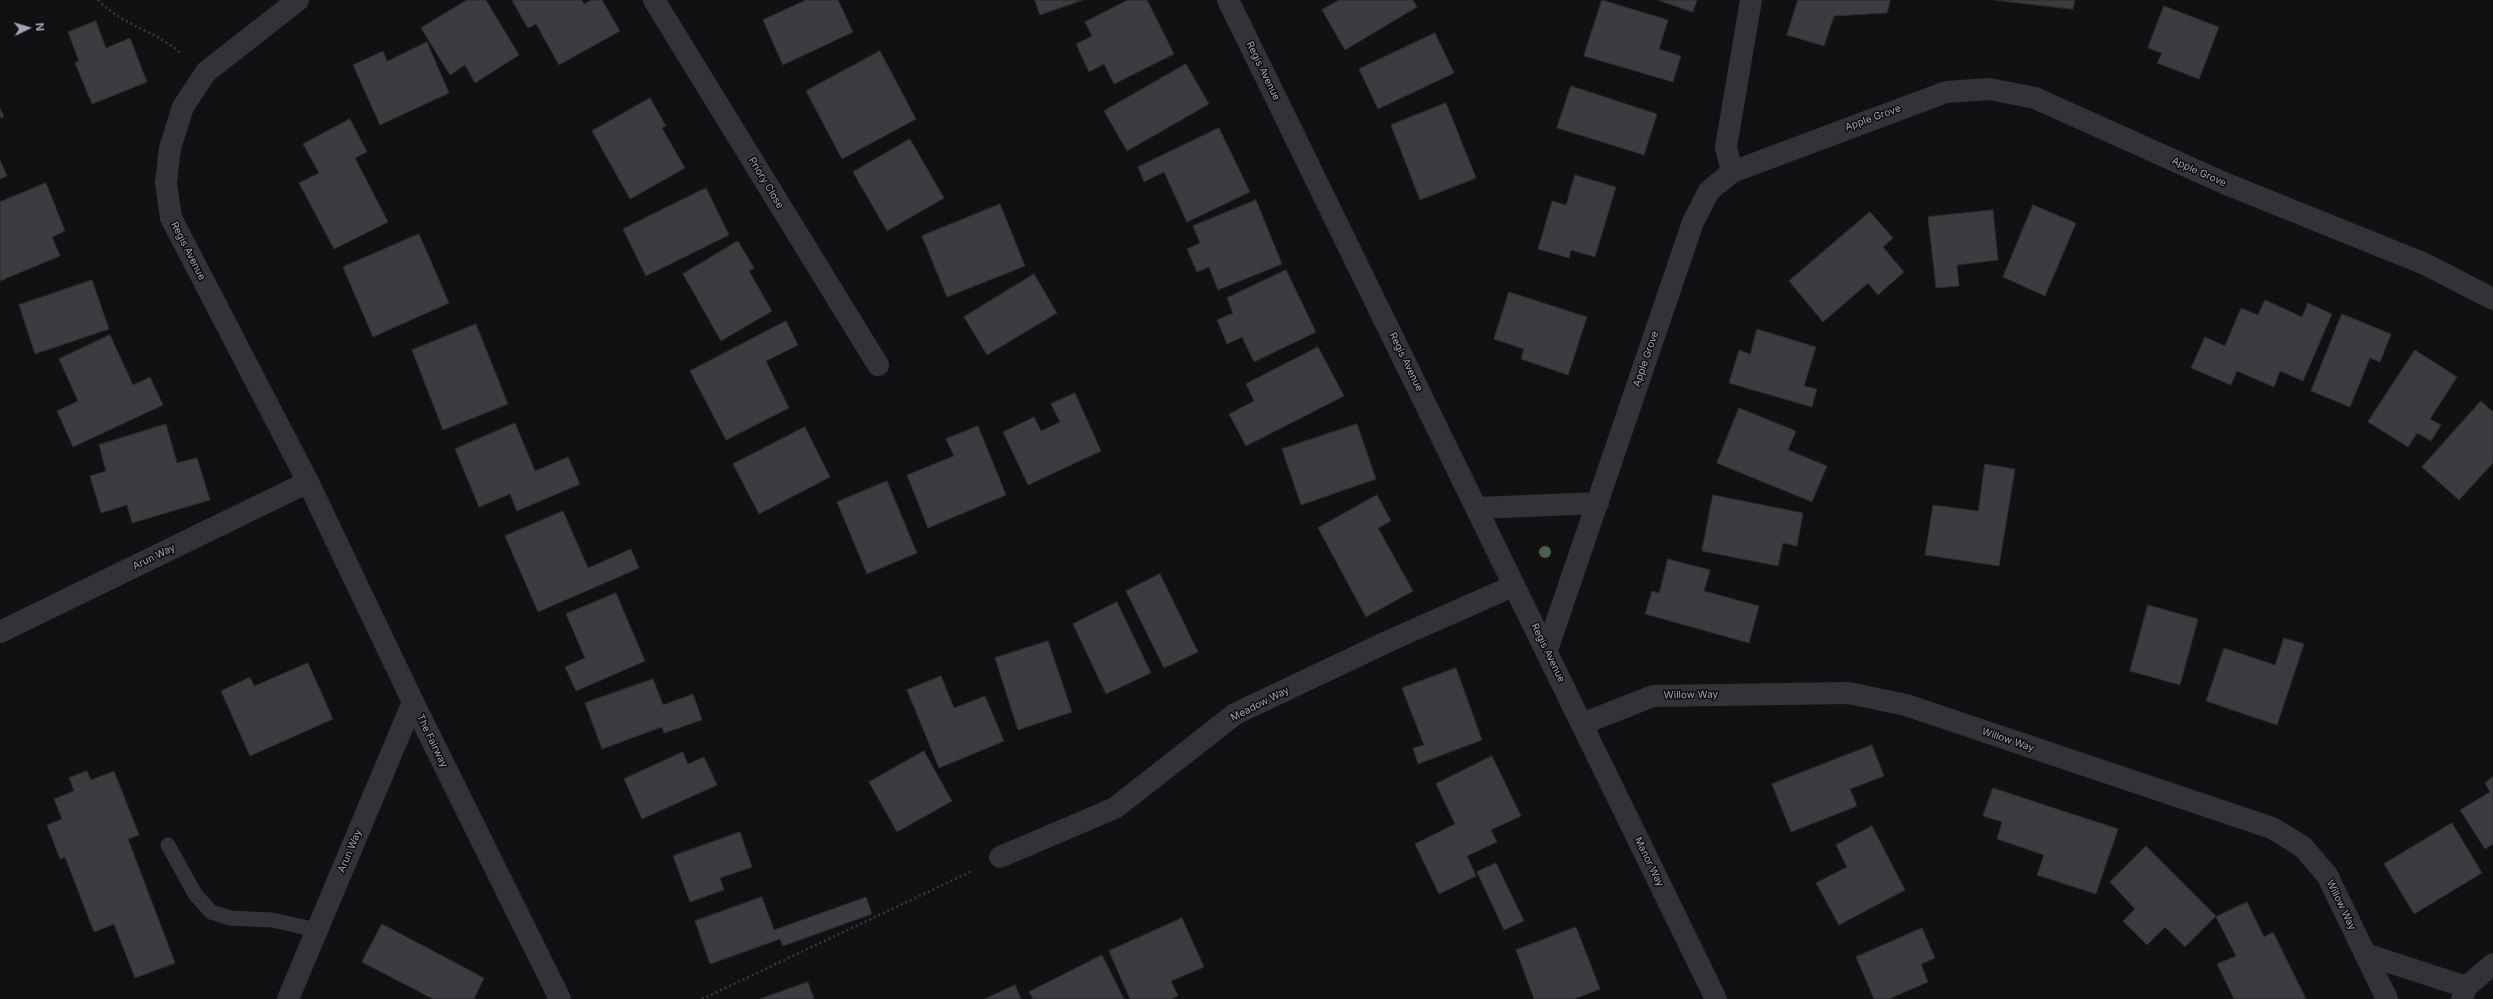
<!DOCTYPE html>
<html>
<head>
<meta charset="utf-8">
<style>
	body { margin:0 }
	#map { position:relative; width:2493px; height:999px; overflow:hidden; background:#111113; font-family:Inter,sans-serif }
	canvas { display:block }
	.north { position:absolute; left:8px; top:8px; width:40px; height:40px; -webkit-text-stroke:3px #0c0c0e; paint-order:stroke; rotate:85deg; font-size:11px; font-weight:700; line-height:16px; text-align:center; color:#a2a6b4 }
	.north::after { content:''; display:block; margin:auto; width:14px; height:18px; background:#a2a6b4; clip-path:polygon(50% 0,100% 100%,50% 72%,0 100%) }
</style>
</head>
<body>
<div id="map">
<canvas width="2493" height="999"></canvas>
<div class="north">N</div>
</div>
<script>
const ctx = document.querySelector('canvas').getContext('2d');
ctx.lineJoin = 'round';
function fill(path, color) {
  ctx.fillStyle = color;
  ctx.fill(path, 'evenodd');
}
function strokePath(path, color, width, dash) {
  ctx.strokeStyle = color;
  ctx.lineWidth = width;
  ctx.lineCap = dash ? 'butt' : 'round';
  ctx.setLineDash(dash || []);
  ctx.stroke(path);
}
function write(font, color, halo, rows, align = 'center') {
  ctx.font = font + ' Inter,sans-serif';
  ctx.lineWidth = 3;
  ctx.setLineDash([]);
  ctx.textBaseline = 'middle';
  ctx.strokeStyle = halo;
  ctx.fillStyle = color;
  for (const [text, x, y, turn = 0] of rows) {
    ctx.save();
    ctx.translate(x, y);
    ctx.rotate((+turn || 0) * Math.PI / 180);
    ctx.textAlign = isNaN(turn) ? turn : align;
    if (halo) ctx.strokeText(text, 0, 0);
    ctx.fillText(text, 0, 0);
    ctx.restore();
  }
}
const building = new Path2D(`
	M467,0H486L519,55L475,83L465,65L450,75L421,28Z
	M512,0H582L584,4L591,0H602L620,31L559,65L536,24L528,28Z
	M806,0H838L853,32L783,65L763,20Z
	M1035,0H1083L1040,15Z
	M1128,0H1147L1174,54L1114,84L1104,64L1089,72L1076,44L1092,36L1085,22Z
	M1339,0H1413L1417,7L1345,50L1322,10Z
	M1602,0L1668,20L1659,49L1681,56L1673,82L1584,56Z
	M1658,0H1697L1693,12Z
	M1798,0H1890V2L1887,13L1834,16L1824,46L1787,35Z
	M1994,0H2075L2073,9Z
	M2164,6L2219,27L2199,79L2157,63L2162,53L2148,48Z
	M96,21L106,48L130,38L147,82L92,104L75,63L79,61L68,32Z
	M1435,33L1454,73L1378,109L1359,69Z
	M427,42L449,93L380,125L353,65L383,51L387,61Z
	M880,51L916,119L842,159L806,91Z
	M1186,64L1209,104L1127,151L1104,111Z
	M1571,86L1657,114L1644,155L1557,128Z
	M650,98L666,126L662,128L685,168L630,199L592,131Z
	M1446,103L1476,178L1420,200L1391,125Z
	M0,108L4,117L0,118Z
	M350,119L367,152L355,158L388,222L334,249L299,183L319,173L303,144Z
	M1219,128L1250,192L1187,222L1164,172L1144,182L1138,167Z
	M910,139L944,198L887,231L853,172Z
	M0,160L7,176L0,179Z
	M1575,175L1616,187L1595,257L1571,250L1569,258L1538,249L1552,201L1566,205Z
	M46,183L65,231L52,237L60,256L0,281V202Z
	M706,188L729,235L646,276L623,229Z
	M1256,200L1282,264L1218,290L1209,267L1197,272L1187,249L1200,243L1193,226Z
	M1000,204L1025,266L947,297L922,236Z
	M2033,205L2076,223L2045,296L2003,277Z
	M1993,210L1998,260L1957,265L1959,286L1936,288L1928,217Z
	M1870,212L1893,238L1883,247L1904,272L1878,295L1868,283L1823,322L1789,281Z
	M419,234L449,303L373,337L343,267Z
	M738,241L754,268L749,271L772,311L721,341L683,274Z
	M1286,270L1316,332L1254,362L1242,337L1227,344L1217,320L1233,313L1227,298Z
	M1034,274L1057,313L987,355L964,317Z
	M92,280L109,329L35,354L19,305Z
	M1509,292L1587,317L1568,375L1521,359L1524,349L1494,339Z
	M2265,300L2302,317L2308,303L2332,314L2303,381L2280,371L2274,387L2237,371L2231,385L2191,368L2205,337L2225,346L2241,308L2258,315Z
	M2342,314L2391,334L2380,362L2370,358L2350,407L2311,391Z
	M786,321L798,345L766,361L789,408L726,440L690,371Z
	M476,324L508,404L443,430L412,350Z
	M1757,329L1816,347L1804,386L1817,389L1812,407L1729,383L1739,350L1750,354Z
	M110,335L133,385L150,377L163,405L73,447L57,411L78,401L59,359Z
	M1318,347L1344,396L1246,446L1229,414L1254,401L1246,384Z
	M2415,350L2457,377L2430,419L2441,425L2431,441L2417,433L2408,447L2368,422Z
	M1075,393L1101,451L1028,485L1003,432L1034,417L1041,431L1060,422L1051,404Z
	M2481,401L2493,412V463L2459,500L2422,467Z
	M1739,408L1796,431L1788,450L1827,466L1812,502L1717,463Z
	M515,423L535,471L568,457L580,484L517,511L510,494L479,507L455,449Z
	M166,424L177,463L197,458L210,500L132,523L127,505L101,513L90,476L106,471L99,445Z
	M1357,424L1376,479L1301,505L1282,449Z
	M978,426L1006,495L928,528L907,475L954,456L946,439Z
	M805,427L830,477L759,514L733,464Z
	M1985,464L2015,469L1999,566L1925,555L1933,505L1978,511Z
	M887,481L917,553L867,574L837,502Z
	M1377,495L1391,521L1378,528L1413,591L1366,617L1318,528Z
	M1713,495L1803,513L1797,546L1783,543L1778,566L1702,551Z
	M563,511L588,568L631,549L639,568L538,612L505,536Z
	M1668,559L1710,570L1704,591L1759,606L1749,643L1645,614L1652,591L1659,593Z
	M1160,574L1198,652L1164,668L1126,591Z
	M616,593L645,661L576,691L565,667L585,658L566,614Z
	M1117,602L1151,673L1106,694L1073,624Z
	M2148,605L2198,619L2180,685L2130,671Z
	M2284,638L2304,644L2277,725L2206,701L2224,648L2275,665Z
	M1048,641L1072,712L1018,730L995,658Z
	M308,663L333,719L250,756L221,691L250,677L254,686Z
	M1456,668L1482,740L1418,764L1413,748L1424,745L1402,688Z
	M941,676L954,708L985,696L1004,741L939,768L907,690Z
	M653,679L663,705L693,694L702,720L664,733L662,727L602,749L585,703Z
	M1872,745L1884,776L1850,789L1857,806L1791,832L1772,784Z
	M924,751L952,801L897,832L869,782Z
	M683,752L688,764L704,757L717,785L642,819L624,779Z
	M1492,756L1521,816L1491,830L1497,842L1467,856L1476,876L1439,894L1415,844L1455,824L1436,784Z
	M87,771L91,780L114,771L139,835L128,839L175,963L135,978L114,924L94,932L65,857L60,859L47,825L62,819L54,799L74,791L69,778Z
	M2493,777V844L2485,849L2460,810L2490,792L2485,783Z
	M1993,788L2118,829L2096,894L2037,875L2044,855L1997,839L2002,822L1983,816Z
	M2452,823L2482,873L2414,914L2384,864Z
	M1872,826L1905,890L1839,925L1816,883L1847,867L1836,845Z
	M740,832L752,867L720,878L724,890L690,902L673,856Z
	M2146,846L2216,916L2185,947L2165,927L2147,945L2123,921L2135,909L2110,882Z
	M1496,863L1524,921L1504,930L1477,872Z
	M762,897L774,930L866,897L872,914L783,946L780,939L710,964L695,921Z
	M2247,902L2264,937L2273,932L2306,999H2234L2217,964L2236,956L2216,917Z
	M1182,918L1204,967L1171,981L1178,996L1171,999H1130L1109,951Z
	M382,924L484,978L474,999H433L362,962Z
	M1576,927L1600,989L1574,999H1534L1516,950Z
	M1922,928L1935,958L1921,964L1928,982L1889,999H1874L1856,957Z
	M1102,955L1124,999H1033L1029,992Z
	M808,982L814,999H760Z
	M1015,985L1021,999H985Z`);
fill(building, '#3c3b40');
strokePath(building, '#2c2b2f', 1);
strokePath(new Path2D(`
	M98,0C123,26 155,30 180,53
	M702,999L972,871`), '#38393f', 2.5, [2, 3]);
strokePath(new Path2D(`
	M168,845L195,894L211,912L230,918L272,920L317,930`), '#323338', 15);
strokePath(new Path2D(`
	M298,0L206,72L183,107L170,148L166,183L171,218L308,482L413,702L560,999
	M654,0L878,365
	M1228,0L1716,999
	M1732,172L1726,147L1751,0
	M1478,508L1598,503
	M0,632L308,482
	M1547,650L1693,222L1709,191L1732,172L1946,92L1989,89L2035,98L2224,183L2425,264L2493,299
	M1582,724L1653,696L1849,693L1906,705L2272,828L2303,847L2327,875L2387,999
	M1000,857L1115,808L1235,714L1391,640L1513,586
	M2365,954L2466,987
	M288,999L413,702
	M2462,999L2466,987L2493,964`), '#323338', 22);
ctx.fillStyle = '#4a5f4e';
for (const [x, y] of [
	[1545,552]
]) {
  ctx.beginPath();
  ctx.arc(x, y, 6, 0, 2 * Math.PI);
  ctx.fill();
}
write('10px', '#a2a6b4', '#0c0c0e', [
	["Regis Avenue",1263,71,64],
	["Apple Grove",1873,118,-20],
	["Apple Grove",2199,172,24],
	["Priory Close",766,183,59],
	["Regis Avenue",188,251,63],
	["Apple Grove",1646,359,-71],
	["Regis Avenue",1406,362,64],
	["Arun Way",154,557,-26],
	["Regis Avenue",1548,653,64],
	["Willow Way",1691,695,-1],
	["Meadow Way",1260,704,-27],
	["Willow Way",2008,740,19],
	["The Fairway",432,741,64],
	["Arun Way",350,851,-67],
	["Manor Way",1649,862,64],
	["Willow Way",2341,905,64]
]);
</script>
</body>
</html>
